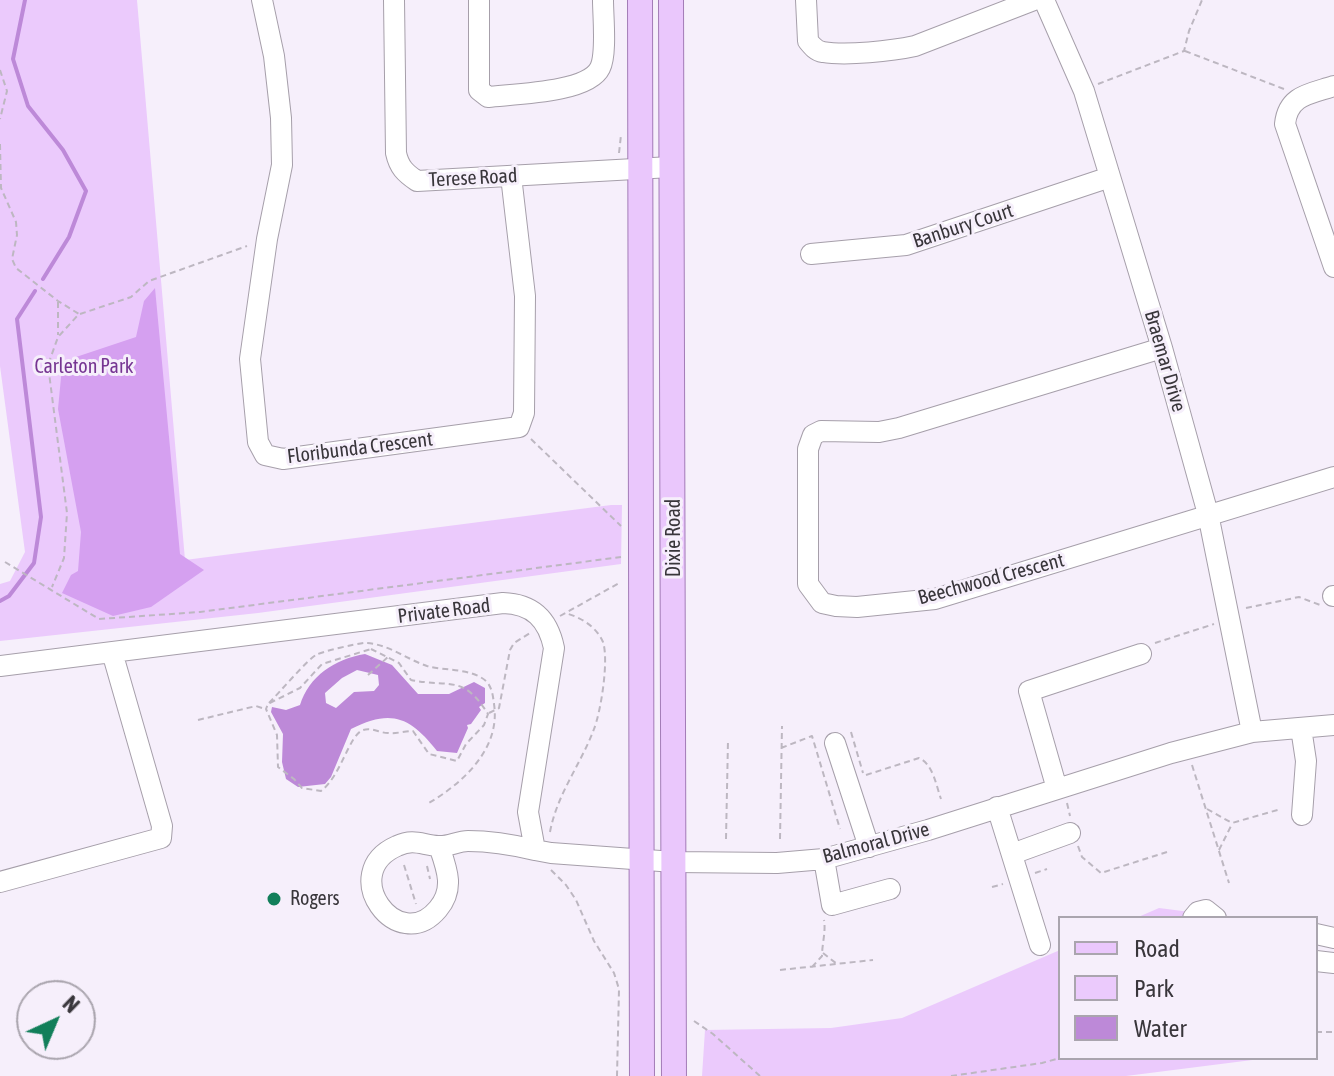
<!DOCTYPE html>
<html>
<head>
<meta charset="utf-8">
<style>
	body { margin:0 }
	#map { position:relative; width:1334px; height:1076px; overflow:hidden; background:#f6effb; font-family:"Asap Condensed",sans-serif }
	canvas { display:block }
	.legend { position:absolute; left:1058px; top:916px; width:260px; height:144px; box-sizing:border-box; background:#f6effb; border:2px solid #aaa5ae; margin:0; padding:10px 14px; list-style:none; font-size:24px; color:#39363b }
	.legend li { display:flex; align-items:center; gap:16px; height:40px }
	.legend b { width:40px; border:2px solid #aaa5ae }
	.north { position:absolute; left:16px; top:980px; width:80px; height:80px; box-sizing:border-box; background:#f6effb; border:2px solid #aaa5ae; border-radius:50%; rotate:44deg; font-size:22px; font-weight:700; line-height:32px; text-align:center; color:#39363b }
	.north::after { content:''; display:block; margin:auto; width:28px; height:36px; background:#127f5a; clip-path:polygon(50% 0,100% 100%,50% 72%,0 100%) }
</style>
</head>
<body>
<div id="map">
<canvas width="1334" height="1076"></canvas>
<ul class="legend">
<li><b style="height:10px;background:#eac7fc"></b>Road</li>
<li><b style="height:22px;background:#ebcafc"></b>Park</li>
<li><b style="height:22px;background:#bd89d8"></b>Water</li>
</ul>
<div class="north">N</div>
</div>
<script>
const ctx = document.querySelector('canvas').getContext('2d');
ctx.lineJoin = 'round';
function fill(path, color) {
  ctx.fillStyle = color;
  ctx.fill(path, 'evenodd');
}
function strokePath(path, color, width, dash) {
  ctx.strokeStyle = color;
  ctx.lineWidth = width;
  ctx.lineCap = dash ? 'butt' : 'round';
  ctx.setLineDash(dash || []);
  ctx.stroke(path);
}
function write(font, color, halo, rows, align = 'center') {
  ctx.font = font + ' "Asap Condensed",sans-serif';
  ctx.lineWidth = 6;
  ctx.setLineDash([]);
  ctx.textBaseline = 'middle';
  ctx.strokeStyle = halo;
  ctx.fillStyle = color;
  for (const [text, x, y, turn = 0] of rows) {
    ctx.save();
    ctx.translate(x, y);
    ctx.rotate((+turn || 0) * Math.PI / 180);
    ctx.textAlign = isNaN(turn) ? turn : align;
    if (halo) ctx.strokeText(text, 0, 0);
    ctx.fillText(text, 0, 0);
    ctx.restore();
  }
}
fill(new Path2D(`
	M0,0H137L185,560L611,505H622L621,564L258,613L0,641V584L10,581L25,552L0,366Z
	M1159,908L1237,918H1136Z
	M1060,950V1058H1268L1126,1076H702L705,1030L831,1028L902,1018Z`), '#ebcafc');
fill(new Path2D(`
	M155,288L180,554L204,570L151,607L113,616L62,593L71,575L78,571L81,532L58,409L62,367L73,358L136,337L144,301Z`), '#d5a0f0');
fill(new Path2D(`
	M365,654L392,665L418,694H449L474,682L485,688V703L479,707L481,710L471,724L467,725L468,728L457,753L437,751C411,718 392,708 351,729L331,777L325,784L298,787L286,779L282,762L283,734L271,712L272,707L286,710L300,705C309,676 335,659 365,654ZM357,670L378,675L379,685L374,691L354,692L336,708L326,703L325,693L342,678Z`), '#bd89d8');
strokePath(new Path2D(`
	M25,0L13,59L28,106L63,150L86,191L69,237L43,279
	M0,601L9,596L34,563L41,517L17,319L35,291`), '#bd89d8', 4);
const minor = new Path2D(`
	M262,0L274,56L281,118L282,165L267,239L250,359L258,442L265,455L283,459L519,427L524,413L525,296L511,176
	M394,0L396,153C399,167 405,173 417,181L671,167
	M479,0V90L488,97C513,94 588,93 600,68C607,54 603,17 603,0
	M806,0L808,41C812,46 816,51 823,52C846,56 892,51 915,46L1034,0
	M1044,0L1084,91L1162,348L1208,514L1252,732
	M1334,86C1310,94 1288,95 1285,124L1334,267
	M811,254L906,245L1110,177
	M1162,348L899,428L879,432L821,431L813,435L808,449V584L822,603L836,606L857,607L935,599L1334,477
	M1333,596H1334
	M0,666L503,603C533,604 548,619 554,648L528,812L535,850L551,853L674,862L777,863L824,859L928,830L1171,753L1252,732L1334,725
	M1301,728L1306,761L1302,815
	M835,743L869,847
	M1057,789L1029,691L1141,654
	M997,807L1040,945
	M439,846C447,869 455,889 438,909C398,957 336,873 397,846C414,838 422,845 438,846C448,847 458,841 468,841C491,841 514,845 535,850
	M1012,854L1070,833
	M824,859L832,905L890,889
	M0,882L161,838L162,826L112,652
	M1193,918L1198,912L1206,910L1216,918
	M1316,934L1334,938
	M1316,961L1334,963`);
const major = new Path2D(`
	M640,0L642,1076
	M671,0L674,1076`);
strokePath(minor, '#a69faa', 22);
strokePath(major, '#a37cb7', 26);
strokePath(new Path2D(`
	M1185,51L1284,89
	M0,70L7,91L0,119
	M1098,84L1184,51L1189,31L1202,0
	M0,144L1,188L16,222L17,235L12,259L16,268L58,301L79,314L58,337L48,365L67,513L64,558L52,587
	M619,153L621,135
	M58,302V335
	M80,314L131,297L149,281L247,246
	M531,439L621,526
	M5,562L99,619L200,612L621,557
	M1246,608L1299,597L1320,605
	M560,616L621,582
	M1155,643L1214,624
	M371,649L399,663L411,680C451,688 463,674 488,714L484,725L466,744L457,761L429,754L413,731C405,731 396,734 388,733C379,733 372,727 363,730C349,735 341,776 321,791L302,788L294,779L278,767L277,735L266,709L268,704L300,688L322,664Z
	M368,675L388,657
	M269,703C279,693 307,660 316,655C323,651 355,644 364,643C387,643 406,659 427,666C445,671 471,668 486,681C492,687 493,696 494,704C501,749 462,784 427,804
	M489,713L499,708L510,650L514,643L530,633
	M198,720L256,706L265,709
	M851,732L863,773
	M781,748L812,736L840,829
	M1192,765L1229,883
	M866,775L919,758C933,764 936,785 941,799
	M1067,803L1070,816
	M1207,809L1232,823L1281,809
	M550,832C557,794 581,764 594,729C601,711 609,660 603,642C596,626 580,617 565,613
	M726,839L728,740
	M780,839L782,726
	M1078,846L1082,857L1101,873L1167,852
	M1219,850L1232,824
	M404,865L416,904
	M427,866L430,879
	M551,870L566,885L576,900L594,941L614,973L619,989L617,1076
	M1035,873L1047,869
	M992,887L1003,884
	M823,953L837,964
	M812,967L822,956C822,944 826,932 824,920
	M780,970L873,960
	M694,1021L713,1034L760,1076
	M1316,1032H1334
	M951,1076L1042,1063L1060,1058`), '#bdb7c1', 2, [6, 4]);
strokePath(minor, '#fff', 20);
strokePath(major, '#eac7fc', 24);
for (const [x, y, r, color] of [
	[274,899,8,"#127f5a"]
]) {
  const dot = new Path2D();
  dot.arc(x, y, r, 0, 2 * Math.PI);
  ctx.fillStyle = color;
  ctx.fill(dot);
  strokePath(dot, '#f6effb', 3);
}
write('20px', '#39363b', '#f6effb', [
	["Terese Road",473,178,-3],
	["Banbury Court",963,226,-18],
	["Braemar Drive",1165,361,74],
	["Floribunda Crescent",360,448,-7],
	["Dixie Road",674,538,-90],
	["Beechwood Crescent",991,579,-15],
	["Private Road",444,611,-7],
	["Balmoral Drive",876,843,-15]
]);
write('20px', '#763592', '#f6effb', [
	["Carleton Park",84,367]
]);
write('20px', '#39363b', '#f6effb', [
	["Rogers",290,899]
], 'left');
</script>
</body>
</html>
